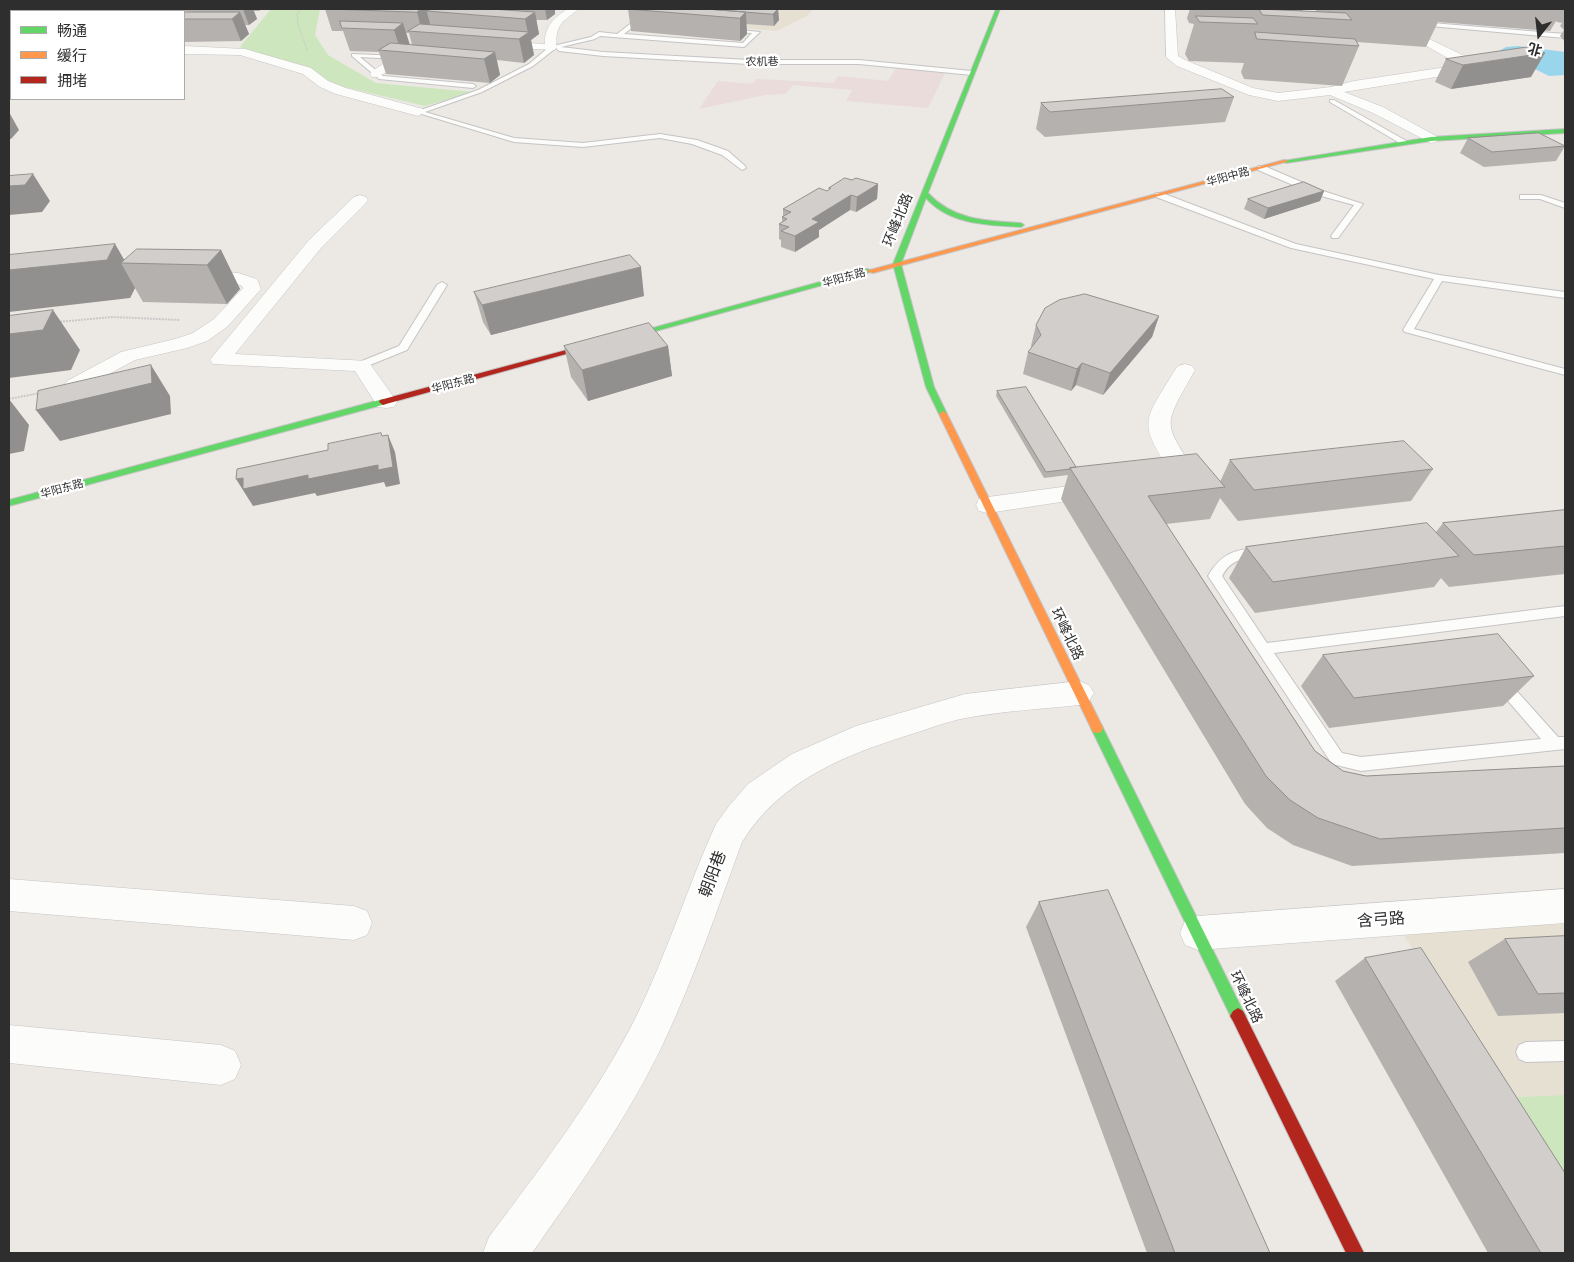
<!DOCTYPE html>
<html>
<head>
<meta charset="utf-8">
<style>
	body { margin:0 }
	#map { position:relative; width:1574px; height:1262px; overflow:hidden; background:#ece8e4; font-family:Raleway,"Noto Sans SC",sans-serif }
	canvas { display:block }
	.frame { position:absolute; inset:0; border:10px solid #2e2e2e; pointer-events:none }
	.legend { position:absolute; left:10px; top:10px; width:175px; height:90px; box-sizing:border-box; background:#fff; border:1px solid #ababab; margin:0; padding:6px 9px; list-style:none; font-size:15px; color:#2e2e2e }
	.legend li { display:flex; align-items:center; gap:10px; height:25px }
	.legend b { width:25px; border:1px solid #ababab }
	.north { position:absolute; left:1514px; top:10px; width:50px; height:50px; -webkit-text-stroke:4px #fff; paint-order:stroke; rotate:196deg; font-size:14px; font-weight:700; line-height:20px; text-align:center; color:#2e2e2e }
	.north::after { content:''; display:block; margin:auto; width:18px; height:22px; background:#2e2e2e; clip-path:polygon(50% 0,100% 100%,50% 72%,0 100%) }
</style>
</head>
<body>
<div id="map">
<canvas width="1574" height="1262"></canvas>
<div class="frame"></div>
<ul class="legend">
<li><b style="height:6px;background:#63d668"></b>畅通</li>
<li><b style="height:6px;background:#ff974d"></b>缓行</li>
<li><b style="height:6px;background:#b3261e"></b>拥堵</li>
</ul>
<div class="north">北</div>
</div>
<script>
const ctx = document.querySelector('canvas').getContext('2d');
ctx.lineJoin = 'round';
function fill(path, color) {
  ctx.fillStyle = color;
  ctx.fill(path, 'evenodd');
}
function strokePath(path, color, width, dash) {
  ctx.strokeStyle = color;
  ctx.lineWidth = width;
  ctx.lineCap = dash ? 'butt' : 'round';
  ctx.setLineDash(dash || []);
  ctx.stroke(path);
}
function write(font, color, halo, rows, align = 'center') {
  ctx.font = font + ' Raleway,"Noto Sans SC",sans-serif';
  ctx.lineWidth = 4.5;
  ctx.setLineDash([]);
  ctx.textBaseline = 'middle';
  ctx.strokeStyle = halo;
  ctx.fillStyle = color;
  for (const [text, x, y, turn = 0] of rows) {
    ctx.save();
    ctx.translate(x, y);
    ctx.rotate((+turn || 0) * Math.PI / 180);
    ctx.textAlign = isNaN(turn) ? turn : align;
    if (halo) ctx.strokeText(text, 0, 0);
    ctx.fillText(text, 0, 0);
    ctx.restore();
  }
}
fill(new Path2D(`
	M623,9H813L807,16L777,31L640,20L650,11Z
	M1565,924V1201L1401,930Z`), '#e6e0d3');
fill(new Path2D(`
	M896,68L945,73L928,108L846,101L852,90L793,85L786,94L765,95L699,109L718,81L752,84L757,79L834,83L838,76L888,81Z`), '#e9dcdb');
fill(new Path2D(`
	M271,9H320L315,35L328,55L376,83L474,92L425,106L336,85L311,70L240,47Z
	M1565,1095V1201L1499,1098Z`), '#cee6be');
fill(new Path2D(`
	M1518,46L1565,52V75L1549,76L1499,51L1506,47Z`), '#99d6ec');
const lane = new Path2D(`
	M120,9H158L144,11H117Z
	M634,21L649,24L646,26L635,25L624,34L743,43L752,33L730,32L728,29L760,32L744,47L600,36L595,39L561,47L603,52L749,60H859L972,71L975,73L972,75L859,64H749L603,56L559,51L556,48L533,66L482,92L425,112L514,138L583,143L660,134L697,140L728,151L745,166L746,168L742,170L722,155L692,144L660,138L583,147L514,142L415,112L478,90L529,64L549,47L591,37L599,32L617,34Z
	M1432,23L1565,34V38L1430,26Z
	M352,54L400,56L398,59L360,57L383,76L473,84L476,86L473,88L379,79L352,56Z
	M1330,100H1334L1410,143L1403,145L1330,102Z
	M1258,166H1264L1320,190L1363,204L1338,238H1332L1331,236L1354,205L1314,194L1258,170Z
	M1156,193H1162L1296,244L1439,275L1565,292V298L1442,281L1414,329L1565,369V375L1405,332L1403,330L1434,279L1291,248L1156,197Z
	M1520,195H1541L1565,203V208L1540,199H1520Z
	M442,282L447,285L407,350L365,367H357V363L399,346L437,285Z
	M1261,547L1267,551L1265,554C1247,559 1232,557 1222,576L1267,643L1565,606V616L1274,653L1342,753L1361,757L1541,739L1496,687L1494,683L1496,679L1501,677L1506,679L1558,737H1565V749L1361,771L1332,764L1208,576C1222,552 1235,550 1261,547Z
	M1565,1041V1061L1526,1062L1519,1059L1516,1052L1519,1045L1526,1042Z`);
const street = new Path2D(`
	M164,9H176L175,11H163Z
	M455,9H466C455,22 386,80 372,77L370,74L372,71L411,46Z
	M567,9H578C572,16 561,20 558,30C555,37 558,44 555,50L495,47L489,44L495,41L545,44C544,27 554,18 567,9Z
	M1165,9H1175L1178,56L1185,60L1253,88L1278,93L1331,87L1354,81L1460,65L1421,43L1410,32L1393,28L1391,26L1397,23L1418,28L1429,39L1469,58L1472,66L1461,73L1344,92L1383,107L1436,136L1438,139L1436,142L1431,143L1373,113L1330,95L1278,101L1249,95L1177,66L1166,57Z
	M184,46L245,49L311,68L328,81L346,88L423,109L425,112L418,116L336,94L320,87L303,74L240,55L184,54Z
	M360,195L366,197L368,200L366,203L321,248L235,354L368,361L397,402L394,407L386,408L378,407L355,371L213,364L210,360L213,356L309,240L354,197Z
	M199,270L238,273L257,279L261,289L227,327L207,341L187,348L135,360L81,389L74,391L67,389L64,385L67,381L121,352L175,339L193,333L214,319L243,288L242,286L235,283L193,279L190,275L193,271Z
	M1185,364L1192,366L1195,370C1162,429 1162,420 1199,477L1195,482L1176,487L1168,484L1164,479L1168,474L1172,473C1136,421 1145,420 1175,370L1178,366Z
	M1099,482L1107,485L1111,490L1107,495L988,513L979,511L976,505L979,499L988,497Z
	M1079,681L1089,685L1094,693L1089,701L1079,705C1042,709 1003,711 966,718C948,721 931,728 915,733C847,754 781,779 742,842C717,910 694,978 663,1044C627,1119 579,1186 532,1253H483L489,1237C542,1166 596,1096 636,1017C667,954 687,888 716,824L729,806L748,784L792,754L856,726L965,694Z
	M9,879L354,906L367,911L372,923L367,935L354,940L9,911Z
	M1565,889V923L1198,950L1185,945L1180,933L1185,921L1198,916Z
	M9,1025L221,1045L235,1051L241,1065L235,1079L221,1085L9,1063Z`);
const fast = new Path2D(`
	M996,9H1000L928,193C953,220 986,221 1021,223L1024,225L1021,227C988,225 950,225 926,198L901,264L934,387L947,414L943,417L939,414L926,387L893,264Z
	M1565,129V133L1431,141L1286,163L1283,161L1431,137Z
	M867,269L874,271L576,353L569,351Z
	M383,399L387,402L386,404L9,506V500Z
	M1097,723L1101,724L1243,1011L1246,1016L1243,1021L1238,1024L1233,1021L1091,728L1093,724Z`);
const slow = new Path2D(`
	M11,23V26L9,27V24Z
	M1284,160L1289,161L873,273L866,271Z
	M943,411L947,414L1103,728L1101,732L1097,733L1093,732L1091,728L939,414Z`);
const jam = new Path2D(`
	M570,349L577,351L386,404L383,405L379,402L380,400Z
	M1238,1008L1243,1011L1364,1253H1346L1233,1021L1230,1016L1233,1011Z`);
strokePath(lane, '#c5c4c5', 2);
strokePath(street, '#c5c4c5', 1);
strokePath(fast, '#c5c4c5', 2);
strokePath(slow, '#c5c4c5', 2);
strokePath(jam, '#c5c4c5', 2);
strokePath(new Path2D(`
	M301,9L297,14L298,24L307,50`), '#c9c9c8', 1, [2, 1]);
strokePath(new Path2D(`
	M57,322L113,317L180,320
	M9,399L40,393`), '#c9c9c8', 2, [2, 1]);
fill(lane, '#fcfcfb');
fill(street, '#fcfcfb');
fill(fast, '#63d668');
fill(slow, '#ff974d');
fill(jam, '#b3261e');
fill(new Path2D(`
	M173,9H262L259,11H254L257,19L249,25H245L249,34L241,41L184,42V12H196L174,11Z
	M325,9H555V14L547,20H536L539,34L531,40L534,55L524,63L497,60L500,75L490,83L386,74L379,52L350,51L343,31H332ZM406,33H409L412,45H409Z
	M628,9H778L779,20L774,26L746,24L747,34L740,41L631,31Z
	M1190,9H1303V11L1317,12L1315,9H1565V42L1560,36L1564,30L1560,26L1562,23L1557,22L1556,21L1550,31L1438,22L1426,47L1357,42L1359,46L1342,86L1244,79L1241,72L1244,63L1189,61L1185,54L1194,24L1189,23L1187,18Z
	M1446,59L1531,77L1451,89L1435,82Z
	M1234,97L1225,122L1045,137L1036,129L1041,103Z
	M1468,138L1565,146L1556,161L1484,167L1460,153Z
	M852,180L878,184L877,199L856,212L850,210L819,230V237L795,252L781,247V240L779,239V224L782,222V217L783,216V209L827,191L829,190V188Z
	M1324,191L1320,201L1264,219L1244,209L1248,199Z
	M115,244L124,260L221,250L240,289L227,304L143,302L135,288L130,298Z
	M474,292L644,296L491,335L483,322Z
	M1159,316L1152,337L1103,395L1076,385L1071,391L1023,374L1028,352L1032,348L1031,346L1036,325Z
	M564,346H668L672,376L588,401L571,377Z
	M997,391L1076,467L1220,482L1230,460L1433,469L1411,501L1238,521L1220,498L1210,519L1166,524L1315,751L1343,771L1366,776L1565,766V853L1352,866L1293,845L1267,828L1245,804L1061,499L1068,475L1044,478L996,396Z
	M1565,510V574L1449,587L1441,578L1434,587L1255,613L1229,578L1246,547L1436,532L1443,523Z
	M1323,655L1534,676L1503,706L1329,728L1301,686Z
	M1039,902L1270,1253H1147L1026,927Z
	M1565,936V1013L1498,1016L1468,962L1505,939Z
	M1365,958L1565,1253H1488L1335,981Z`), '#b4b1af');
fill(new Path2D(`
	M36,9H149L150,11H37Z
	M243,9H253L257,19L249,25Z
	M421,9H426L431,27L422,32L417,12Z
	M545,9H555V14L547,20Z
	M778,9L779,20L774,26L773,14Z
	M240,12L249,34L241,41L232,19Z
	M535,12L539,34L531,40L534,55L524,63L519,39L528,33L525,19Z
	M746,12L747,34L740,41V18Z
	M403,23L410,45L401,52L394,30Z
	M9,50H11V93L9,94Z
	M495,52L500,75L490,83L484,59Z
	M1545,53L1531,77L1451,89L1463,65Z
	M9,112L19,130L11,139H9Z
	M33,174L50,201L42,212L9,215V186Z
	M878,184L877,199L856,212L857,197Z
	M1324,191L1320,201L1264,219L1268,208Z
	M851,195L850,210L819,230V237L795,252V236L812,219Z
	M115,244L126,263H121L135,288L130,298L9,312V270Z
	M221,250L240,289L227,304L207,265Z
	M641,267L644,296L491,335L482,305Z
	M53,310L80,350L71,370L9,378V334Z
	M1159,316L1152,337L1103,395L1110,373Z
	M668,346L672,376L588,401L582,370Z
	M1082,363L1076,385L1071,391L1077,369Z
	M151,365L170,396L171,414L60,441L36,410Z
	M9,399L29,425L24,451L9,454Z
	M388,435L395,452L400,484L386,487L384,482L317,496L315,493L253,506L236,479L243,478L308,475Z`), '#92908e');
const building = new Path2D(`
	M330,9H421L417,12Z
	M432,9H490L535,12L525,19L427,11Z
	M628,9H706L746,12L740,18Z
	M706,9H778L773,14Z
	M1259,9L1346,13L1352,20L1263,15Z
	M184,12H240L232,19H184Z
	M1196,16L1253,18L1258,24L1200,22Z
	M340,21L403,23L394,30L342,28Z
	M420,24L529,32L519,39L408,31Z
	M1255,32L1355,39L1359,46L1257,39Z
	M391,43L495,52L484,59L379,50Z
	M9,44H11V50H9Z
	M1528,47L1545,53L1463,65L1446,59Z
	M9,62H11V68H9Z
	M1222,89L1234,97L1050,112L1041,103Z
	M1539,133L1565,146L1492,152L1468,138Z
	M33,174L25,185L9,186V176Z
	M845,178L852,180L856,178L878,184L857,197L851,195L812,219L819,222L795,236L781,231L789,227L779,224L787,219L782,217L791,212L783,209L819,188L827,191L831,188H829Z
	M1304,182L1324,191L1268,208L1248,199Z
	M115,244L107,260L9,270V255Z
	M137,249L221,250L207,265L121,263Z
	M630,255L641,267L482,305L474,292Z
	M1085,294L1159,316L1110,373L1082,363L1077,369L1028,352L1041,335L1036,325L1045,308L1059,300Z
	M53,310L43,330L9,334V316Z
	M649,323L668,346L582,370L564,346Z
	M151,365L152,383L36,410L38,391Z
	M1026,387L1076,467L1070,468V469L1046,472L997,391Z
	M381,433L382,436L388,435L393,467L378,470V465L308,479V475L243,489V478L236,479L237,469L328,450V444Z
	M1404,441L1433,469L1254,490L1230,460Z
	M1197,454L1225,487L1148,496L1315,751L1343,771L1366,776L1565,766V828L1380,839L1318,818L1290,800L1266,776L1070,468Z
	M1565,510V546L1474,555L1443,523Z
	M1427,523L1459,556L1273,582L1246,547Z
	M1498,634L1534,676L1354,698L1323,655Z
	M1108,890L1270,1253H1175L1039,902Z
	M1565,936V993L1538,994L1505,939Z
	M1421,948L1565,1173V1253H1541L1365,958Z`);
fill(building, '#d1cecb');
strokePath(building, '#92908e', 1);
write('11px', '#2e2e2e', '#fff', [
	["农机巷",762,62,-1],
	["华阳中路",1228,177,-15],
	["华阳东路",844,278,-15],
	["华阳东路",453,384,-15],
	["华阳东路",62,489,-15]
]);
write('14px', '#2e2e2e', '#fff', [
	["环峰北路",898,220,-68],
	["环峰北路",1067,634,64],
	["环峰北路",1246,997,64]
]);
write('16px', '#2e2e2e', '#fff', [
	["朝阳巷",713,874,-69],
	["含弓路",1381,920,-4]
]);
</script>
</body>
</html>
